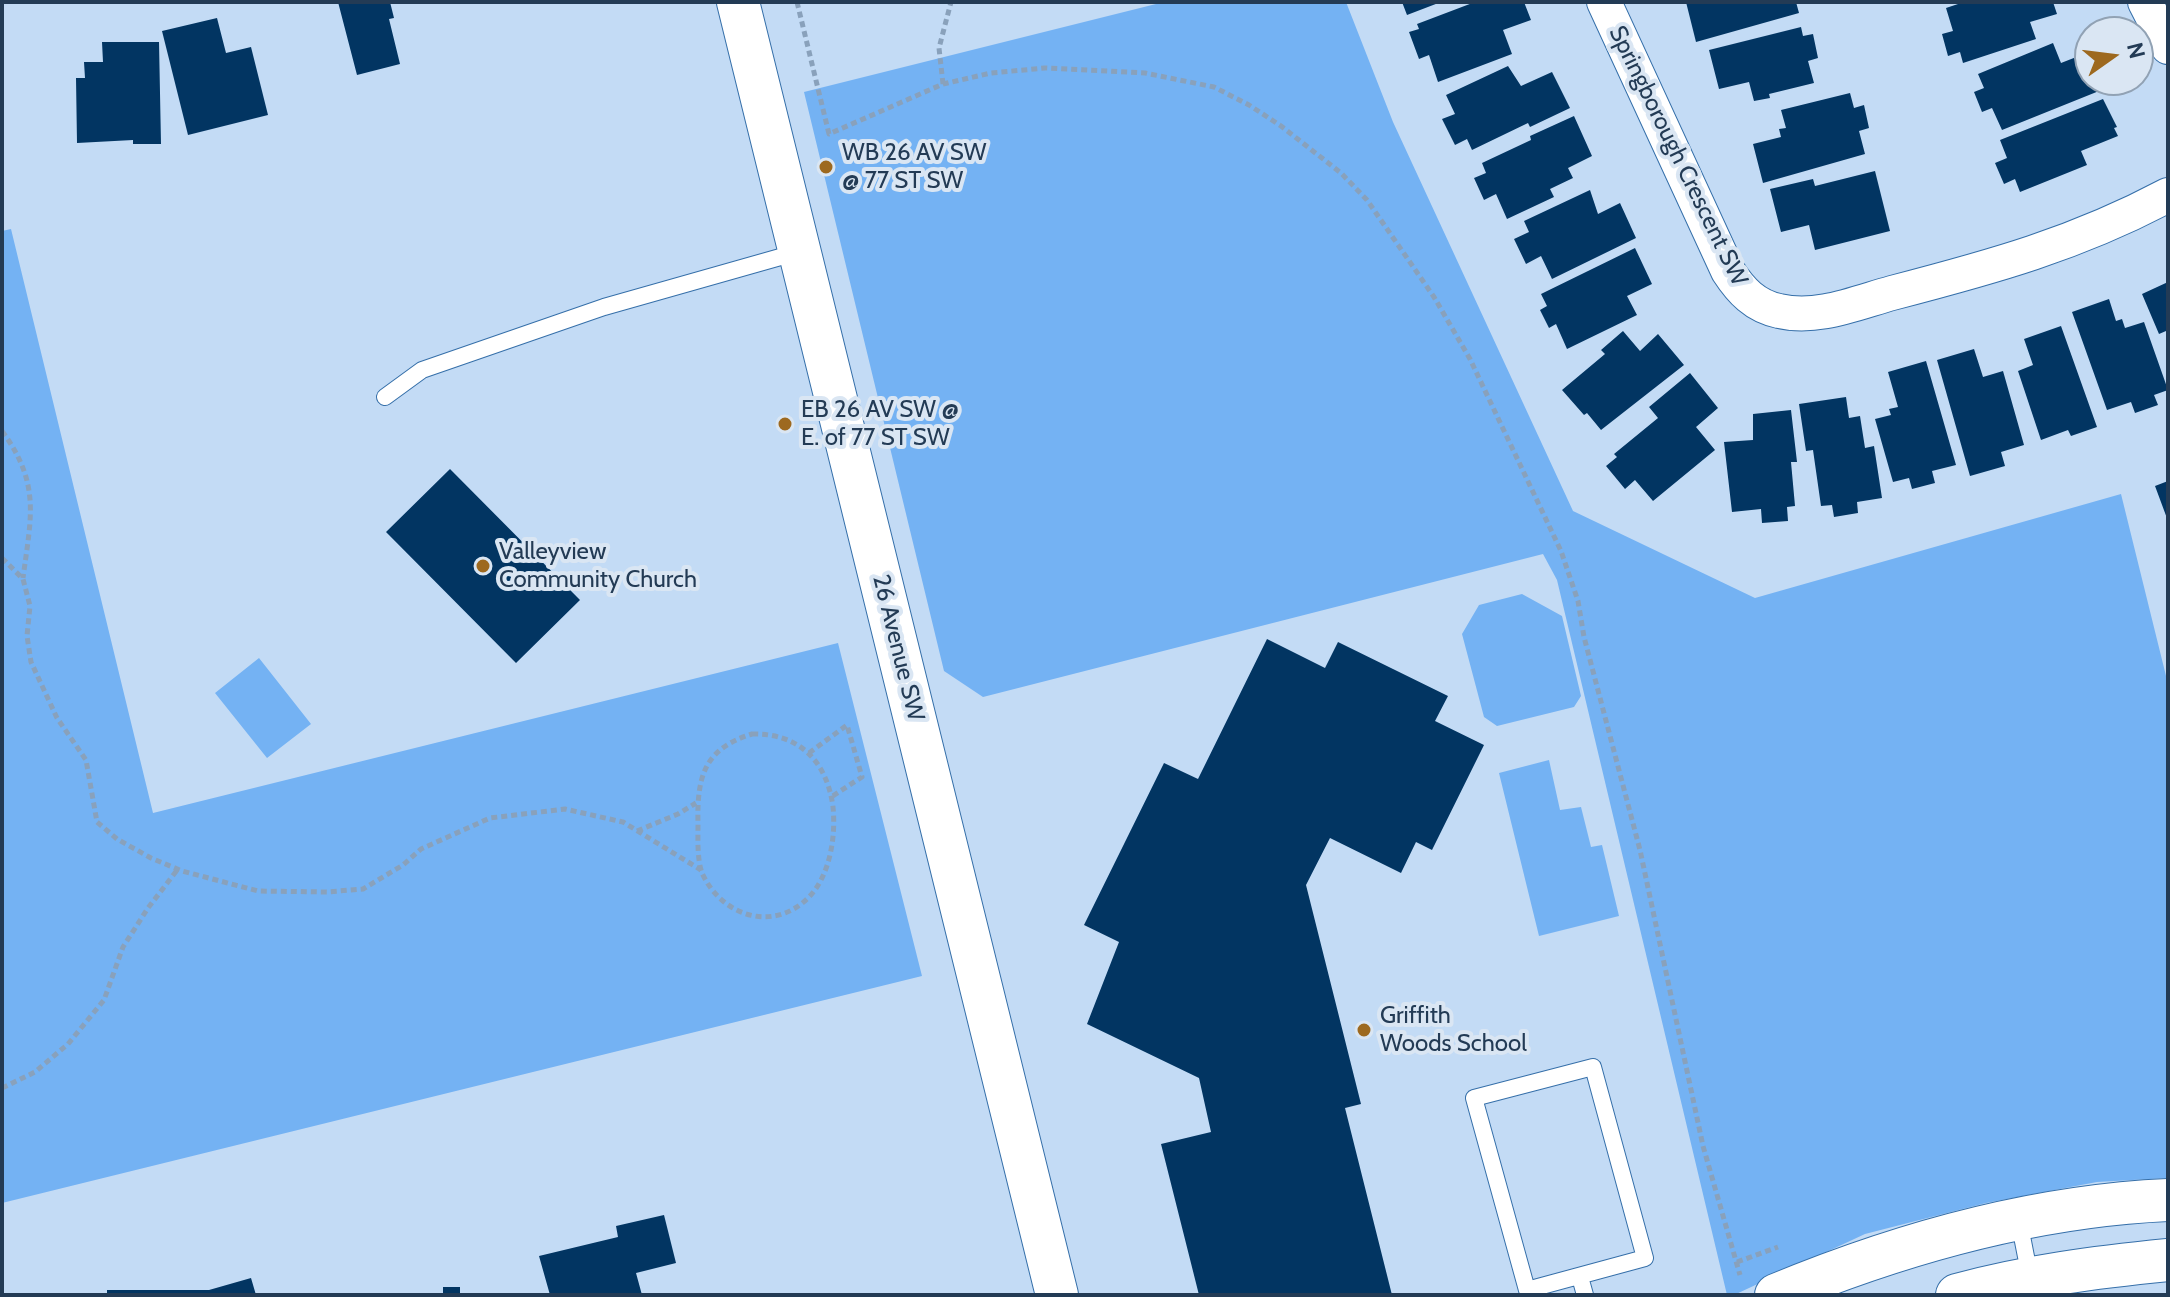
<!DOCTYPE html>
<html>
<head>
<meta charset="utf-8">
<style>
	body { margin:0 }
	#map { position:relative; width:2170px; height:1297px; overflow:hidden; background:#c3dbf5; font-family:Cabin,sans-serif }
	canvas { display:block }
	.frame { position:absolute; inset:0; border:4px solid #233b55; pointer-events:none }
	.north { position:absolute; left:2074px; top:16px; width:80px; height:80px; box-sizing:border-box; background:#dae6f3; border:2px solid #91a2b4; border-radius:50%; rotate:76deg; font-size:22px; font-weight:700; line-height:32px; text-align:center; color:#233b55 }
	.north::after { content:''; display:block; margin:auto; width:28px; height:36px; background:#9d691f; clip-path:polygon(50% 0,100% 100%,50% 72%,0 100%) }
</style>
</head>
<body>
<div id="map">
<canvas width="2170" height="1297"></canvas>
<div class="frame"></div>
<div class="north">N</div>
</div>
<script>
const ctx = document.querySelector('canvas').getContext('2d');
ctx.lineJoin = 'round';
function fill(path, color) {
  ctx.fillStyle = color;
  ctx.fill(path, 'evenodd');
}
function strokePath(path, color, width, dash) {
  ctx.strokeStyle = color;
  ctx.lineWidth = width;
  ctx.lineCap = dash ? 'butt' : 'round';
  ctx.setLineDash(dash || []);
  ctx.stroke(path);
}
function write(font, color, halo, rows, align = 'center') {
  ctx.font = font + ' Cabin,sans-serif';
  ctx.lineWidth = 8;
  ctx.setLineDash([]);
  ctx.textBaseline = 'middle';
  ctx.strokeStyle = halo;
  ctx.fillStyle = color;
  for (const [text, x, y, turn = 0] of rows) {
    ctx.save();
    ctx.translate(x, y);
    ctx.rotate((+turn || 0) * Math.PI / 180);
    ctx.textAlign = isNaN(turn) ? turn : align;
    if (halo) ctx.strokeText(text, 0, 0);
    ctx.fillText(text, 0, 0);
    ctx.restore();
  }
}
fill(new Path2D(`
	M1164,2H1346L1393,122L1573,511L1755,598L2121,494L2168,684V1178L2097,1182L1986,1203L1865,1234L1734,1295H1727L1557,580L1543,554L983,697L944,671L804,92Z
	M11,229L153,813L838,643L922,976L2,1203V231Z
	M1522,594L1562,616L1581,696L1574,707L1497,726L1484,717L1462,634L1479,605Z
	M259,658L311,724L267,758L215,693Z
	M1549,760L1560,810L1581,807L1591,847L1602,845L1619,916L1539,936L1499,773Z`), '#74b2f3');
fill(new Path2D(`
	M338,2H390L394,18L389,19L400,64L357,75Z
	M1402,2H1441L1407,15Z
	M1475,2H1524L1531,20L1503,30L1512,54L1438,82L1429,55L1419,59L1409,32L1419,29L1417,24Z
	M1686,2H1796L1799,13L1696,42Z
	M1964,2H2053L2057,14L2030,22L2036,39L1963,63L1960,52L1948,56L1942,34L1953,31L1946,8Z
	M217,18L226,53L251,47L268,115L188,135L162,31Z
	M1801,27L1803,36L1813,34L1818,58L1808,61L1814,83L1769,94L1770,98L1754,101L1749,82L1719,89L1709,50Z
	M102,42H159L161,144H133V140L77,143L76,78H85L84,62H103Z
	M2053,43L2061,63L2084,54L2090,69V80H2095L2099,91L2002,130L1992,108L1982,112L1974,92L1984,88L1978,74Z
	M1508,66L1521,86L1552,72L1570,108L1530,127L1528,123L1472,150L1467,139L1455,145L1442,119L1455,114L1446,95Z
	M1850,93L1854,108L1864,105L1869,128L1859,131L1865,154L1763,183L1753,144L1781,137L1779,129L1786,128L1781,110Z
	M2103,99L2117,127L2114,128L2118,136L2081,151L2087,165L2020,192L2015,179L2004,184L1995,163L2007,158L2000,140Z
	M1574,116L1592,156L1568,168L1573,178L1550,189L1554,197L1507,219L1496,194L1484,200L1474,178L1486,173L1482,163L1531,140L1530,136Z
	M1875,171L1890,231L1815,250L1809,225L1781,232L1770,189L1813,179L1815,186Z
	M1590,190L1598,214L1620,203L1636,238L1552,279L1541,256L1526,264L1514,239L1529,232L1524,221Z
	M1635,248L1652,284L1627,296L1637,315L1567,349L1556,324L1549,328L1540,310L1547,306L1541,294Z
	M2168,282V337L2166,331L2159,334L2142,294Z
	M2109,299L2116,321L2122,319L2125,328L2144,322L2168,390L2154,395L2158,405L2135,413L2131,402L2107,410L2072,312Z
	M2061,326L2097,427L2071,436L2068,430L2041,440L2018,371L2033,365L2024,339Z
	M1623,331L1640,351L1658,334L1684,365L1601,430L1587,413L1584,415L1562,390L1605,354L1601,350Z
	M1974,349L1983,377L2003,371L2024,445L2001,452L2005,466L1970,476L1937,360Z
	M1926,361L1956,465L1932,471L1935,483L1912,489L1909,478L1893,482L1875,419L1891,415L1889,409L1898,407L1888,372Z
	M1690,373L1718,408L1696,427L1715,450L1653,501L1635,480L1625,489L1606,466L1617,457L1614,454L1658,418L1649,407Z
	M1846,397L1849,418L1860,416L1865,448L1874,446L1882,498L1857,502L1858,513L1834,517L1832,505L1821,506L1813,450L1806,451L1799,404Z
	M1791,410L1797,462H1791L1795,506L1787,507L1788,521L1762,523L1761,509L1732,512L1724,442L1753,440V414Z
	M450,469L580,600L516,663L386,532Z
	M2168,481V521L2155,486Z
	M1267,639L1325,668L1338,642L1448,696L1435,721L1484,745L1432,850L1416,842L1401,873L1330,838L1306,885L1361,1104L1345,1108L1392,1295H1199L1161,1144L1211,1132L1199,1078L1087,1024L1119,942L1084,925L1164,763L1198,779Z
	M664,1215L676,1263L636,1273L642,1295H550L539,1256L618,1237L616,1226Z
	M251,1278L256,1295H107V1290H209Z
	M443,1287H460V1295H443Z`), '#023562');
const service = new Path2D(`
	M385,397L422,370L604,307L798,252
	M1593,1067L1645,1258L1527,1290L1474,1098Z
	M2019,1221L2030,1277
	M1580,1277L1585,1295`);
const minor = new Path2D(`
	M1604,2L1728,271C1741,291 1755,306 1779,311C1817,320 1856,303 1892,293C1992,267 2076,244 2168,195
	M2145,2L2168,47`);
const tertiary = new Path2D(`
	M738,2L1057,1295
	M1776,1295C1899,1244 2034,1206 2168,1200
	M1957,1295C2026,1276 2097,1267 2168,1260`);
strokePath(service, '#356fa9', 18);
strokePath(minor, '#356fa9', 36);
strokePath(tertiary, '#356fa9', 44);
strokePath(new Path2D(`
	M797,2L829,134L943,84L991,73L1045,68L1145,73L1214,87L1249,105L1281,126L1341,173L1367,200L1434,297L1470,359L1561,551L1578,601L1584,637L1640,850L1703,1146L1740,1275
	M943,84L939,48L951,2
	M2,431C41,484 31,517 23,578
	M2,558L23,579L30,606L27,636L31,662L57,718L86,760L97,822L117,839L151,858L182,871L258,891L327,892L363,889L403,865L421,849L490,818L565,809L623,822L701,870
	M752,734C799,733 827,761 833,807C836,837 830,877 807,899C771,933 721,915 702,873C697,859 698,839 698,824C697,778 703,749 752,734Z
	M809,753L847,725L862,777L831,797
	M637,831L678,814L696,803
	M2,1088L35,1072L68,1044L104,1000L123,947L148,908L178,869
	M1737,1262L1778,1247`), '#89a1bb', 5, [6, 4]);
strokePath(service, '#fff', 16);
strokePath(minor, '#fff', 34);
strokePath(tertiary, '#fff', 42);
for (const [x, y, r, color] of [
	[826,167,8,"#9d691f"],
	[785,424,8,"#9d691f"],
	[483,566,8,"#9d691f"],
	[1364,1030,8,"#9d691f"]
]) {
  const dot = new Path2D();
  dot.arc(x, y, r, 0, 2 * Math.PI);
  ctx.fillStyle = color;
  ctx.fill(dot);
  strokePath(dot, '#dae6f3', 3);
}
write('24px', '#233b55', '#dae6f3', [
	["WB 26 AV SW",842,153],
	["@ 77 ST SW",842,181],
	["EB 26 AV SW @",801,410],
	["E. of 77 ST SW",801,438],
	["Valleyview",499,552],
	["Community Church",499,580],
	["Griffith",1380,1016],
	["Woods School",1380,1044]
], 'left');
write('24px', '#233b55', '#dae6f3', [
	["Springborough Crescent SW",1678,156,64],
	["26 Avenue SW",898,648,76]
]);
</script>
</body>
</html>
